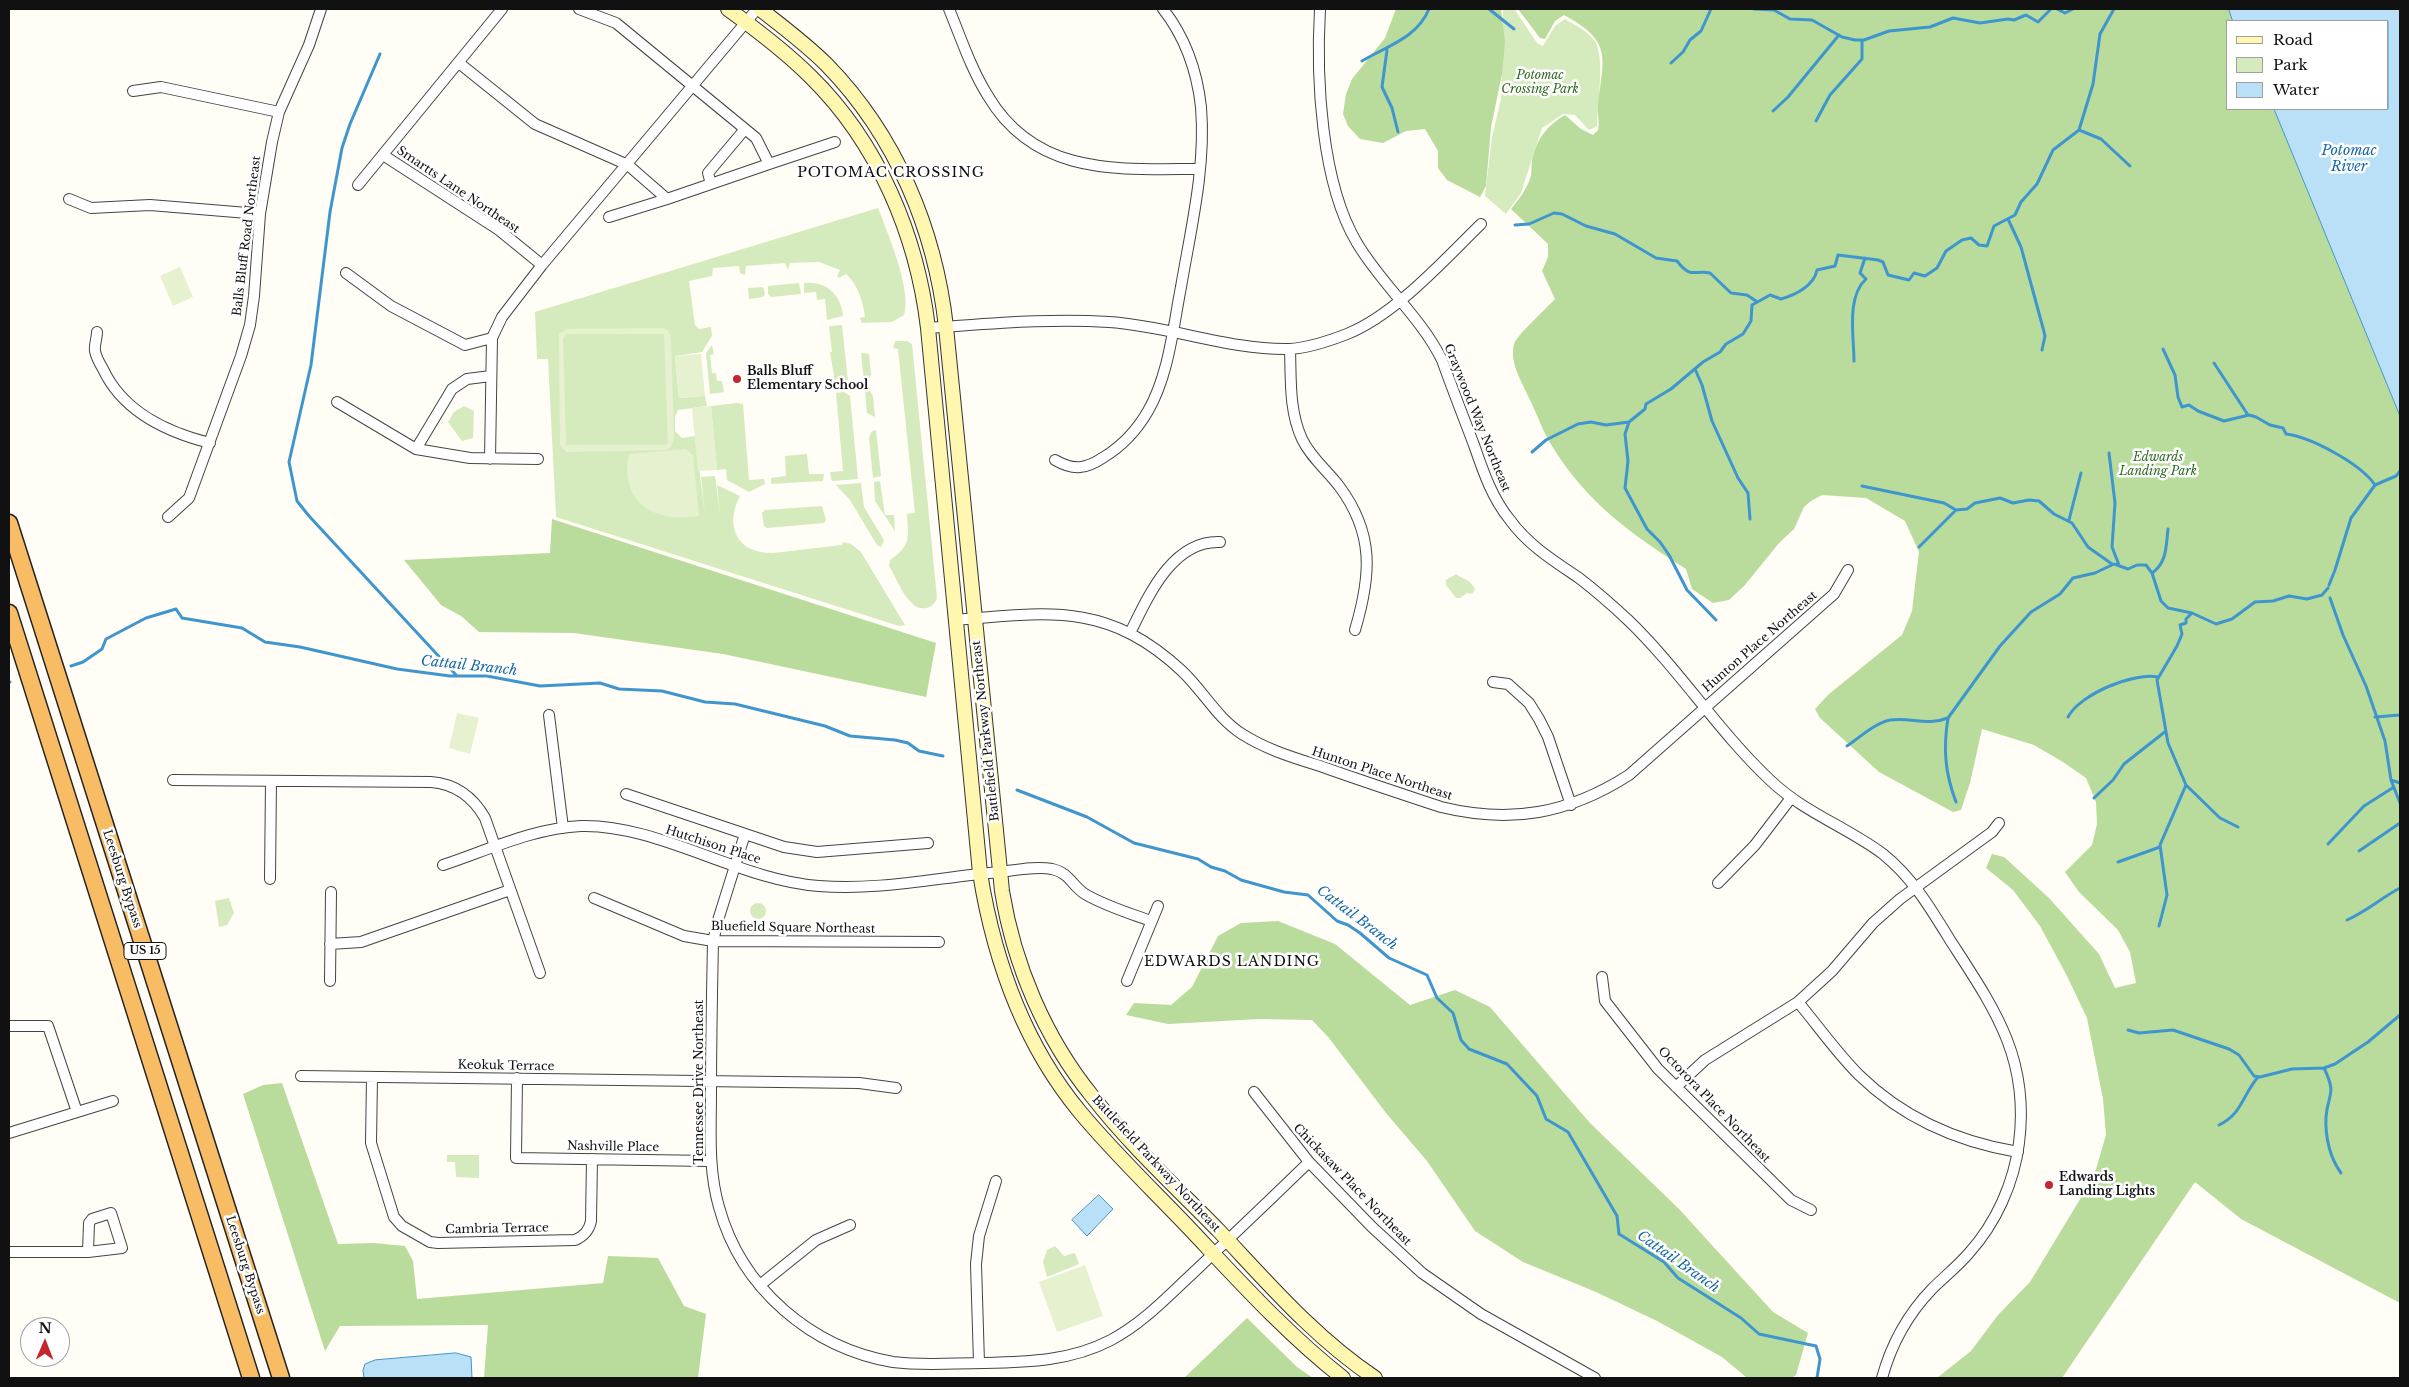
<!DOCTYPE html>
<html>
<head>
<meta charset="utf-8">
<style>
	body { margin:0 }
	#map { position:relative; width:2409px; height:1387px; overflow:hidden; background:#fffdf5; font-family:"Libre Baskerville",serif }
	canvas { display:block }
	.frame { position:absolute; inset:0; border:10px solid #111; pointer-events:none }
	.legend { position:absolute; left:2226px; top:20px; width:162px; height:90px; box-sizing:border-box; background:#fff; border:1px solid #a0a0a0; margin:0; padding:6px 9px; list-style:none; font-size:15px; color:#111 }
	.legend li { display:flex; align-items:center; gap:10px; height:25px }
	.legend b { width:25px; border:1px solid #a0a0a0 }
	.north { position:absolute; left:20px; top:1317px; width:50px; height:50px; box-sizing:border-box; background:#fff; border:1px solid #a0a0a0; border-radius:50%; rotate:1deg; font-size:14px; font-weight:700; line-height:20px; text-align:center; color:#111 }
	.north::after { content:''; display:block; margin:auto; width:18px; height:22px; background:#c4262e; clip-path:polygon(50% 0,100% 100%,50% 72%,0 100%) }
</style>
</head>
<body>
<div id="map">
<canvas width="2409" height="1387"></canvas>
<div class="frame"></div>
<ul class="legend">
<li><b style="height:6px;background:#fff6b0"></b>Road</li>
<li><b style="height:14px;background:#d5ebbd"></b>Park</li>
<li><b style="height:14px;background:#b9e0f7"></b>Water</li>
</ul>
<div class="north">N</div>
</div>
<script>
const ctx = document.querySelector('canvas').getContext('2d');
ctx.lineJoin = 'round';
function fill(path, color) {
  ctx.fillStyle = color;
  ctx.fill(path, 'evenodd');
}
function strokePath(path, color, width, dash) {
  ctx.strokeStyle = color;
  ctx.lineWidth = width;
  ctx.lineCap = dash ? 'butt' : 'round';
  ctx.setLineDash(dash || []);
  ctx.stroke(path);
}
function write(font, color, halo, rows, align = 'center') {
  ctx.font = font + ' "Libre Baskerville",serif';
  ctx.lineWidth = 5;
  ctx.setLineDash([]);
  ctx.textBaseline = 'middle';
  ctx.strokeStyle = halo;
  ctx.fillStyle = color;
  for (const [text, x, y, turn = 0] of rows) {
    ctx.save();
    ctx.translate(x, y);
    ctx.rotate((+turn || 0) * Math.PI / 180);
    ctx.textAlign = isNaN(turn) ? turn : align;
    if (halo) ctx.strokeText(text, 0, 0);
    ctx.fillText(text, 0, 0);
    ctx.restore();
  }
}
fill(new Path2D(`
	M1503,9L1515,10L1537,43L1543,46L1555,26L1565,19C1575,25 1586,30 1594,40C1606,56 1597,105 1597,126L1589,130L1575,115L1563,114L1542,128L1521,193L1506,214L1485,196L1492,137L1501,99Z
	M878,208C888,234 912,290 904,315L892,322L862,323L860,318L865,317C863,301 858,285 846,274L839,278L837,276L840,270L819,262L790,263L788,270L785,263L746,266L745,275L740,273L739,266L713,268L712,276L689,281L695,325L699,329L711,327L712,336L702,352L675,356L679,398L705,396L707,406L678,410L675,417V431L682,438L695,436L705,516L701,477L715,476L720,515L717,485L740,496C724,526 737,554 773,553L842,545L843,542L851,544L861,552L905,625L899,626L556,517L548,359H537L535,312Z
	M799,283L801,294L771,297L768,294V286Z
	M804,283C826,281 841,294 843,316L827,320L825,299L817,300L816,292L804,293Z
	M763,287L765,294L763,297L749,299L748,288Z
	M842,325L848,381L835,382L830,352H832L829,326Z
	M895,341H907L912,344L937,598C935,603 932,607 926,608C908,612 897,578 889,566L890,560C912,545 908,538 907,514L915,513L898,349L893,348Z
	M712,345L714,354L710,355L712,373H716L717,381H722L724,392L710,394L706,353Z
	M861,353L869,354L871,374L869,380L864,381Z
	M869,389L873,396L875,417L867,413L865,390Z
	M844,392L850,396L858,479L832,481L830,472L843,471L836,393Z
	M737,403L743,404L749,480L764,479L765,484L749,492L727,480L726,469L717,470L711,406Z
	M464,406L474,411L473,438L462,441L448,422L454,412Z
	M876,430L881,476L873,478L869,438L872,431Z
	M807,454L809,474H824L823,481L771,484V478L786,476L785,456Z
	M880,481L885,515H894L895,531L875,501L874,482Z
	M861,483L864,507L884,540L881,547L877,545L850,500L836,485Z
	M822,506L826,520L824,523L767,528L764,526L762,513L765,510Z
	M1456,574C1464,580 1470,579 1475,589L1472,594L1467,593L1460,598H1456L1446,585V580Z
	M229,898L234,913L227,925L219,927L215,901Z
	M750 911a8 8 0 1 1 16 0a8 8 0 1 1-16 0Z
	M447,1155H479V1178L456,1177L455,1162H447Z
	M1055,1246L1064,1256L1075,1253L1079,1264L1047,1277L1043,1262L1047,1250Z`), '#d5ebbd');
fill(new Path2D(`
	M1396,9H1501L1505,42L1502,74L1491,127L1486,186L1480,197L1447,180L1438,168V151L1425,129L1406,131L1383,143L1360,139L1348,126L1343,114L1346,94L1352,79L1385,38Z
	M1518,9H2229L2233,21H2228V109H2274L2400,416V1303L2241,1219L2195,1182L2062,1378H1937L1971,1351L1998,1315L2030,1282L2094,1176L2106,1135L2103,1099L2087,1018L2066,974L2040,926L2013,890L1986,868L1992,854L2004,857L2049,898L2099,954L2115,988L2136,983L2130,952L2118,930L2079,892L2065,872L2092,845L2097,824L2096,802L2086,778L2063,762L2034,745L1982,729L1970,783L1961,810L1953,812L1879,772L1820,718L1815,709L1829,694L1902,635L1912,611L1919,552L1905,521L1866,498L1822,495L1811,501L1804,507L1794,529L1779,543L1745,585L1729,600L1713,603L1692,589L1686,569C1631,534 1587,503 1552,446C1543,432 1537,414 1529,398C1522,382 1509,362 1514,344C1517,335 1546,309 1555,299L1542,271L1548,257V244L1511,209C1519,199 1527,189 1531,176C1532,170 1531,163 1533,156C1538,137 1548,125 1565,115L1581,129L1593,135L1598,130C1600,121 1597,114 1598,106C1603,58 1614,42 1564,15L1555,21L1545,39L1540,38Z
	M552,519L936,643L926,697L723,654L574,633L479,632L461,616L441,605L404,560L550,553Z
	M1278,921L1335,944L1410,1005L1455,990L1490,1007L1590,1123L1679,1209L1773,1312L1808,1333L1796,1375L1792,1378H1747L1722,1357L1657,1321L1596,1292L1523,1262L1475,1231L1427,1161L1386,1113L1329,1038L1312,1020L1259,1019L1168,1024L1126,1015L1134,1003L1171,1005L1192,987L1218,936L1241,923Z
	M282,1083L338,1244L374,1243L405,1246L413,1261L417,1299L603,1283L608,1256L658,1258L684,1306L706,1314L698,1378H484L488,1325L340,1326L325,1351L243,1094L263,1085Z
	M1247,1318L1297,1367L1313,1378H1184Z`), '#b9dc9c');
fill(new Path2D(`
	M180,267L193,297L173,306L160,276Z
	M663,328L668,330L671,338L674,439L671,447L666,450L566,452L560,444L559,334L567,329ZM566,334H664L668,443L665,445H566L563,339Z
	M701,354L705,396L679,398L675,356Z
	M711,406L717,470L698,471L692,408Z
	M686,449L693,455L699,516C656,523 619,505 629,454Z
	M457,713L479,718L470,754L449,748Z
	M1085,1265L1103,1316L1057,1332L1039,1282Z`), '#e6f2cf');
const water = new Path2D(`
	M2229,9H2400V416L2274,109H2388V21H2233Z
	M1099,1195L1113,1209L1087,1236L1072,1220Z
	M456,1353L471,1357L472,1378H364L363,1370L365,1364L375,1360Z`);
fill(water, '#b9e0f7');
strokePath(water, '#3f96cf', 1);
strokePath(new Path2D(`
	M1489,9L1514,29
	M1754,9L1774,10L1790,19L1812,20L1842,37L1855,40H1864L1889,31L1930,27L1953,18L1980,23L2008,19L2014,20L2026,15L2038,22L2051,9
	M2057,9L2065,13L2073,9
	M1387,50L1382,87L1392,108L1398,132
	M380,54L350,124L342,148L330,212L311,365L289,462L297,501L309,516L457,676
	M1362,61C1387,46 1417,38 1429,9
	M1671,63L1683,52L1690,40L1701,31L1711,9
	M1773,111L1788,97L1839,35
	M1816,121L1830,95L1862,59V40
	M2079,130L2101,139L2130,166
	M2008,219L2021,247L2043,328L2045,336L2042,350
	M1515,225L1529,224L1554,213L1562,214L1586,226L1615,234L1656,258L1677,261C1691,279 1693,270 1710,273L1731,293L1747,295L1756,301
	M2163,349L2175,375L2178,397L2182,407L2189,405L2198,411L2224,421L2249,415L2256,417L2270,425L2283,428L2286,434C2311,437 2361,464 2375,485
	M1854,361C1854,337 1846,297 1866,279L1860,273L1865,258
	M2214,363L2248,415
	M1695,369L1702,385L1712,421L1738,478L1748,493L1750,519
	M1629,422L1625,434L1628,461L1625,488L1647,529L1660,542L1669,555L1687,590L1716,620
	M1532,452L1546,440L1578,424L1591,422L1606,425L1629,422L1645,409L1646,404L1671,389L1703,362L1720,352L1726,344L1743,334L1751,321L1752,305L1770,295L1781,299C1795,295 1814,286 1817,270L1835,266L1838,255L1878,260L1883,262L1888,275L1909,280L1914,273L1925,276L1937,268L1946,251L1962,240L1971,238L1979,245L1987,246L1994,226L2015,215L2021,202L2037,184L2053,150L2079,130L2093,84L2100,34L2114,9
	M2109,453L2115,503L2112,547L2119,565
	M1862,486L1944,503L1956,510L1967,509L1975,503L2000,498L2013,503L2029,500L2039,501L2054,514L2072,523L2088,547L2112,564
	M2069,520L2081,473
	M1919,547L1956,510
	M2152,573C2167,563 2166,546 2168,529
	M2329,585L2335,570L2351,518L2375,485L2396,476L2400,471
	M2330,598L2343,635L2366,686L2385,741L2391,780L2400,803
	M71,666L83,662L102,649L106,639L146,618L176,609L182,618L242,628L265,642L300,647L397,669L450,676H487L540,686L600,683L619,689L662,691L705,702L735,704L825,726L850,736L895,740L908,743L919,751L943,756
	M9,682H10
	M2068,717C2080,694 2134,672 2158,677
	M2375,717L2400,715
	M1948,718C1943,749 1945,773 1956,802
	M1847,746C1859,738 1875,723 1890,720C1910,717 1928,726 1948,718L2000,646L2031,612L2060,594L2073,578L2095,573L2114,564L2128,569L2137,565H2146L2152,573L2161,601L2168,608L2192,613L2216,624L2232,619L2255,602L2273,601L2289,596L2307,599L2322,595L2328,588
	M2391,780L2400,783
	M2186,785L2220,818L2238,827
	M1017,790L1087,817L1134,843L1198,859L1211,867L1225,871L1241,880L1284,892L1308,895L1337,921L1348,925L1360,933L1389,958L1427,975L1437,998L1453,1013L1461,1040L1469,1049L1507,1064L1537,1096L1546,1119L1568,1132L1617,1216L1619,1234L1664,1262L1678,1278L1741,1318L1759,1334L1816,1346L1820,1359L1817,1378
	M2094,798L2113,780L2124,764L2166,731
	M2328,844L2364,806L2394,787
	M2359,851L2400,823
	M2118,862L2160,847
	M2347,920C2367,911 2381,898 2400,888
	M2159,926L2167,895L2160,845L2186,785L2168,743L2157,680L2177,646L2182,634L2180,625L2186,623V619L2192,613
	M2128,1030L2139,1033L2173,1030L2229,1049L2239,1055L2254,1076L2260,1077L2292,1069L2324,1068L2335,1064L2368,1042L2400,1015
	M2324,1068C2337,1095 2328,1093 2326,1117C2325,1137 2330,1158 2341,1173
	M2219,1125C2242,1114 2242,1096 2258,1077`), '#3f96cf', 3);
const minor = new Path2D(`
	M579,9L616,23L756,138L769,164L835,142
	M949,9C961,38 971,69 988,96C1036,177 1119,169 1200,169
	M1320,9C1316,78 1321,183 1357,243C1382,285 1420,316 1442,360C1452,388 1463,416 1474,445C1483,471 1492,498 1510,520C1528,545 1554,561 1579,578C1596,591 1612,605 1628,620C1679,669 1718,731 1770,780C1803,812 1847,827 1883,854C1912,877 1931,909 1950,940C1994,1008 2030,1058 2019,1143C2014,1183 1996,1223 1969,1253C1958,1266 1944,1277 1932,1289C1908,1314 1891,1345 1882,1378
	M459,63L535,124L628,165L667,199L769,164
	M133,91L161,87L279,112
	M383,155L499,230L542,265
	M711,184L708,173L745,129
	M358,185L502,9
	M69,199L91,208L150,205L260,214
	M609,217L667,199
	M346,273L391,306L465,345L492,338
	M928,328C989,324 1048,318 1109,322C1170,326 1228,350 1289,349C1309,348 1329,341 1347,334C1395,315 1444,260 1481,224
	M97,332C97,338 94,346 95,351C96,357 100,364 103,369C123,412 166,432 210,443
	M1290,349C1291,379 1289,411 1302,439C1311,458 1327,470 1339,486C1375,534 1371,576 1355,630
	M337,402L416,449L470,458L538,459
	M416,449L452,389L467,379L491,376
	M490,459L492,338L502,317L542,265L757,9
	M1055,460C1074,471 1086,469 1104,457C1122,446 1137,430 1148,411C1169,374 1173,328 1181,287C1191,228 1206,167 1201,107C1197,71 1185,37 1163,9
	M168,517L189,498L241,356L250,325L254,296L260,214L272,142L279,112L309,45L321,9
	M956,620C1049,612 1108,602 1182,671C1204,692 1217,718 1242,734C1267,750 1295,758 1323,767C1362,781 1402,794 1441,807C1511,824 1568,814 1629,775L1834,594L1848,570
	M1130,633C1148,597 1172,540 1220,542
	M1493,682L1508,684L1529,703L1539,719L1548,737L1571,805
	M549,715L563,828
	M173,780L431,782C456,784 473,797 485,818L540,973
	M626,794L784,847L817,852L928,843
	M745,834L719,917L713,941C712,991 711,1042 711,1092C711,1131 708,1169 719,1207C741,1288 811,1348 893,1362C923,1366 954,1363 984,1363C1029,1362 1071,1361 1111,1340C1143,1323 1167,1297 1193,1273C1232,1236 1271,1199 1309,1162
	M443,865C488,850 534,828 581,826C659,824 738,880 819,886C879,891 940,877 1000,872C1016,870 1036,866 1052,869C1070,873 1072,886 1085,894C1105,906 1129,913 1151,921
	M270,879L271,781
	M1718,883L1755,845L1791,798
	M594,898L684,936L713,941L939,942
	M330,944L361,942L510,890
	M1602,977L1605,1001L1658,1069L1791,1200L1811,1210
	M330,981L331,892
	M1127,981L1158,906
	M1798,1002C1818,1026 1837,1053 1859,1075C1903,1118 1958,1142 2018,1152
	M9,1026H48L77,1112
	M301,1076L859,1083L896,1088
	M372,1077L371,1143L394,1217L402,1226L430,1242L438,1243L575,1240C584,1236 589,1231 591,1221L592,1159
	M517,1078L516,1158L710,1161
	M1676,1087L1705,1060L1798,1002L1832,971L1873,923L1900,899L1992,832L1999,823
	M1254,1092L1309,1162L1372,1227L1422,1273L1481,1314L1595,1378
	M9,1133L113,1101
	M111,1213L122,1248L88,1252L89,1223L92,1219Z
	M9,1252H88
	M760,1285L816,1240L850,1225
	M979,1363L976,1264L979,1236L996,1181`);
const secondary = new Path2D(`
	M728,9C757,30 785,51 811,77C878,143 917,235 928,328L980,873C994,960 1023,1043 1080,1112C1114,1153 1154,1191 1191,1230C1240,1282 1287,1334 1343,1378
	M760,9C783,27 806,44 827,65C896,136 935,229 946,327L1002,891C1014,965 1045,1038 1092,1096C1130,1145 1176,1187 1219,1231C1268,1283 1315,1338 1375,1378`);
const trunk = new Path2D(`
	M9,523L281,1378
	M9,613L251,1378`);
strokePath(minor, '#444', 12);
strokePath(secondary, '#333', 16);
strokePath(trunk, '#222', 19);
strokePath(minor, '#fff', 10);
strokePath(secondary, '#fff6b0', 14);
strokePath(trunk, '#f7bc64', 16);
for (const [x, y, r, color] of [
	[737,379,5,"#c4262e"],
	[2049,1185,5,"#c4262e"]
]) {
  const dot = new Path2D();
  dot.arc(x, y, r, 0, 2 * Math.PI);
  ctx.fillStyle = color;
  ctx.fill(dot);
  strokePath(dot, '#fff', 2);
}
for (const [x, y, w] of [
	[145,951,42]
]) {
  const box = new Path2D();
  box.roundRect(x - w / 2, y - 8.5, w, 17, 4);
  ctx.fillStyle = '#fff';
  ctx.fill(box);
  strokePath(box, '#111', 1);
}
write('bold 11px', '#111', null, [
	["US 15",145,951]
]);
write('italic 12px', '#2f6b1f', '#fff', [
	["Potomac",1540,76],
	["Crossing Park",1540,90],
	["Edwards",2158,458],
	["Landing Park",2158,472]
]);
write('12px', '#111', '#fff', [
	["Smartts Lane Northeast",458,190,34],
	["Balls Bluff Road Northeast",247,236,-83],
	["Graywood Way Northeast",1477,418,68],
	["Hunton Place Northeast",1760,642,-41],
	["Battlefield Parkway Northeast",986,731,-96],
	["Hunton Place Northeast",1382,774,18],
	["Hutchison Place",713,845,18],
	["Leesburg Bypass",122,879,72],
	["Bluefield Square Northeast",793,928,1],
	["Keokuk Terrace",506,1066,1],
	["Tennessee Drive Northeast",700,1082,-90],
	["Octorora Place Northeast",1714,1105,46],
	["Nashville Place",613,1147,1],
	["Battlefield Parkway Northeast",1156,1164,47],
	["Chickasaw Place Northeast",1352,1185,46],
	["Cambria Terrace",497,1229,-1],
	["Leesburg Bypass",245,1265,72]
]);
write('bold 12px', '#111', '#fff', [
	["Balls Bluff",747,372],
	["Elementary School",747,386],
	["Edwards",2059,1178],
	["Landing Lights",2059,1192]
], 'left');
write('italic 14px', '#1768a6', '#fff', [
	["Potomac",2349,151],
	["River",2349,167],
	["Cattail Branch",469,666,6],
	["Cattail Branch",1357,918,37],
	["Cattail Branch",1678,1262,35]
]);
ctx.letterSpacing = '1px';
write('14px', '#111', '#fff', [
	["POTOMAC CROSSING",891,173],
	["EDWARDS LANDING",1232,962]
]);
ctx.letterSpacing = '0px';
</script>
</body>
</html>
